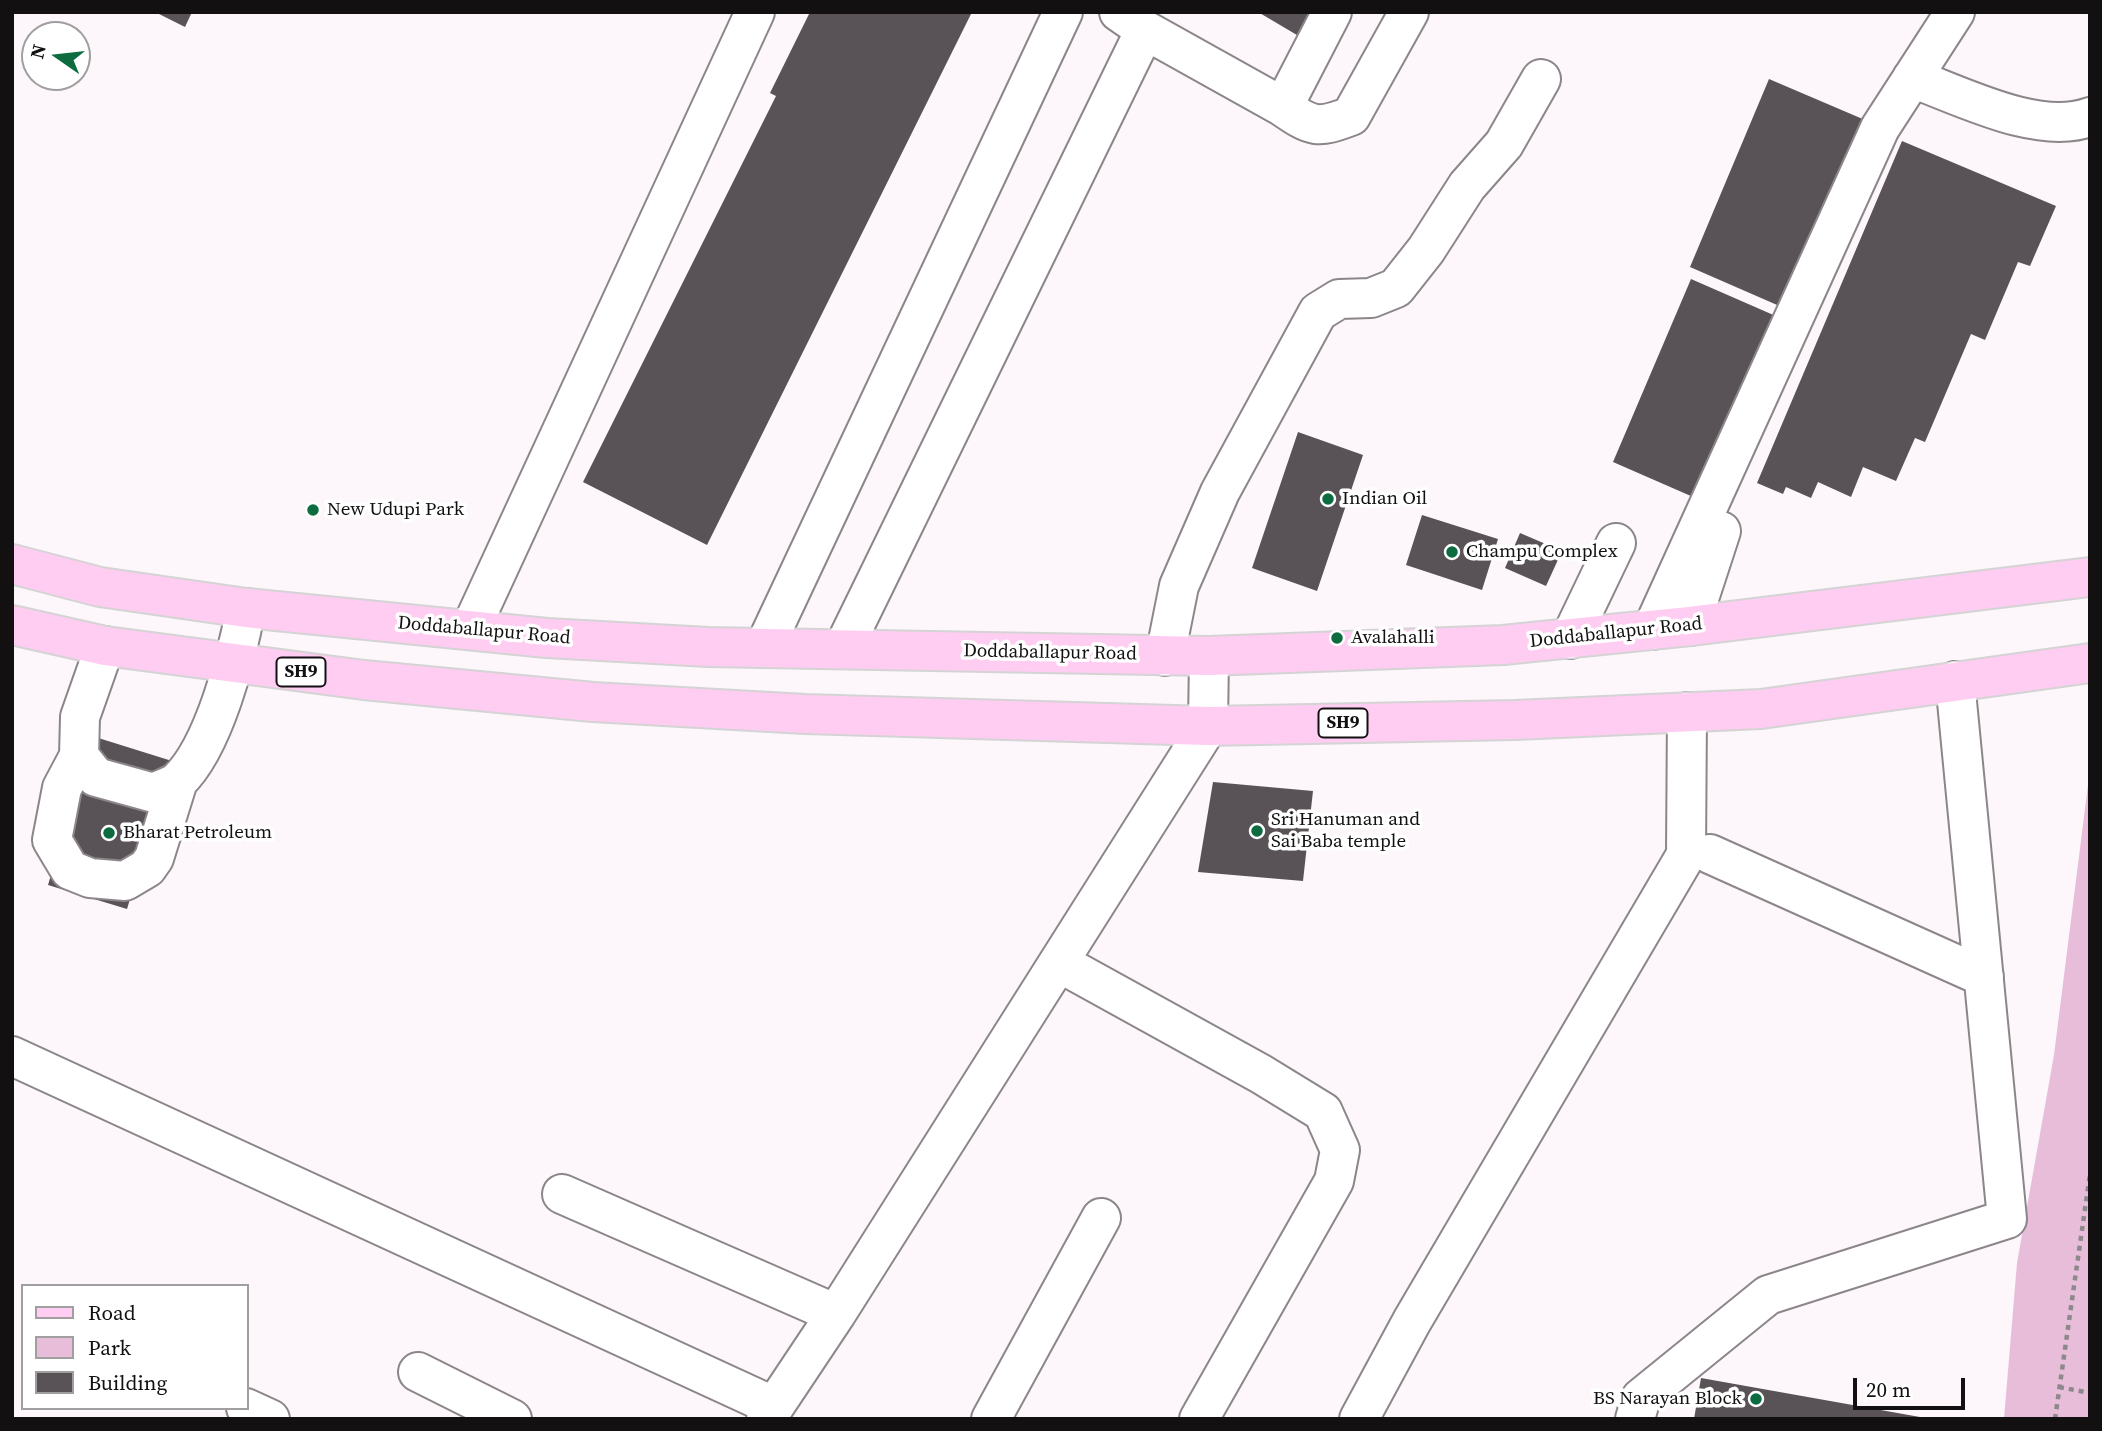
<!DOCTYPE html>
<html>
<head>
<meta charset="utf-8">
<style>
	body { margin:0 }
	#map { position:relative; width:2102px; height:1431px; overflow:hidden; background:#fdf6fb; font-family:"Source Serif 4",serif }
	canvas { display:block }
	.frame { position:absolute; inset:0; border:14px solid #121011; pointer-events:none }
	.legend { position:absolute; left:21px; top:1284px; width:228px; height:126px; box-sizing:border-box; background:#fff; border:2px solid #a09fa0; margin:0; padding:9px 12px; list-style:none; font-size:21px; color:#121011 }
	.legend li { display:flex; align-items:center; gap:14px; height:35px }
	.legend b { width:35px; border:2px solid #a09fa0 }
	.north { position:absolute; left:21px; top:21px; width:70px; height:70px; box-sizing:border-box; background:#fff; border:2px solid #a09fa0; border-radius:50%; rotate:284deg; font-size:19px; font-weight:700; line-height:28px; text-align:center; color:#121011 }
	.north::after { content:''; display:block; margin:auto; width:24px; height:32px; background:#0c6c40; clip-path:polygon(50% 0,100% 100%,50% 72%,0 100%) }
	.scale { position:absolute; left:1853px; top:1378px; width:112px; height:32px; box-sizing:border-box; border:4px solid #121011; border-top:0; padding-left:9px; font-size:21px; line-height:24px; white-space:nowrap; color:#121011; -webkit-text-stroke:5px #fff; paint-order:stroke }
</style>
</head>
<body>
<div id="map">
<canvas width="2102" height="1431"></canvas>
<div class="frame"></div>
<ul class="legend">
<li><b style="height:9px;background:#ffccf2"></b>Road</li>
<li><b style="height:19px;background:#e7bdda"></b>Park</li>
<li><b style="height:19px;background:#595357"></b>Building</li>
</ul>
<div class="north">N</div>
<div class="scale">20 m</div>
</div>
<script>
const ctx = document.querySelector('canvas').getContext('2d');
ctx.lineJoin = 'round';
function fill(path, color) {
  ctx.fillStyle = color;
  ctx.fill(path, 'evenodd');
}
function strokePath(path, color, width, dash) {
  ctx.strokeStyle = color;
  ctx.lineWidth = width;
  ctx.lineCap = dash ? 'butt' : 'round';
  ctx.setLineDash(dash || []);
  ctx.stroke(path);
}
function write(font, color, halo, rows, align = 'center') {
  ctx.font = font + ' "Source Serif 4",serif';
  ctx.lineWidth = 7;
  ctx.setLineDash([]);
  ctx.textBaseline = 'middle';
  ctx.strokeStyle = halo;
  ctx.fillStyle = color;
  for (const [text, x, y, turn = 0] of rows) {
    ctx.save();
    ctx.translate(x, y);
    ctx.rotate((+turn || 0) * Math.PI / 180);
    ctx.textAlign = isNaN(turn) ? turn : align;
    if (halo) ctx.strokeText(text, 0, 0);
    ctx.fillText(text, 0, 0);
    ctx.restore();
  }
}
fill(new Path2D(`
	M2090,769V1419H2004L2017,1263L2054,1055Z`), '#e7bdda');
fill(new Path2D(`
	M155,12H192L185,27Z
	M810,12H972L707,545L583,482L776,96L770,93Z
	M1258,12H1317L1302,38Z
	M1769,79L1865,120L1784,308L1690,267Z
	M1902,141L2056,206L2030,266L2018,262L1985,340L1971,334L1925,442L1915,438L1896,481L1863,467L1851,497L1818,482L1811,498L1786,487L1783,494L1757,483Z
	M1691,279L1778,317L1700,500L1613,462Z
	M1298,432L1363,455L1317,591L1252,568Z
	M1422,515L1498,539L1482,590L1406,565Z
	M1520,533L1562,551L1546,586L1505,568Z
	M92,736L172,761L127,909L48,885Z
	M1213,782L1313,791L1303,881L1198,872Z
	M1701,1378L1920,1417L1919,1419H1694Z`), '#595357');
const minor = new Path2D(`
	M1119,12L1145,30L1283,107L1332,12
	M1912,78C1962,96 2038,136 2090,117
	M1283,107C1312,127 1317,129 1351,116L1409,12
	M1690,626L1721,531
	M470,630L755,12
	M1652,630L1880,128L1955,12
	M1570,639L1616,543
	M105,646L80,717L79,756L96,777L154,793C161,789 172,786 178,781C214,747 237,656 246,608
	M764,648L1063,12
	M843,649L1145,30
	M1165,656L1179,586L1220,492L1318,312L1339,299L1371,298L1396,288L1426,250L1467,186L1504,144L1541,79
	M79,756L62,788L52,840L70,870L90,878L125,881L147,868L154,858L178,781
	M1710,854L1984,977
	M1060,963L1261,1074L1323,1112L1340,1150L1334,1181L1199,1419
	M12,1056L773,1406
	M562,1194L836,1314
	M418,1372L512,1419
	M246,1408L270,1419
	M766,1419L836,1314L1208,726L1209,656
	M991,1419L1101,1218
	M1359,1419L1412,1321L1686,855L1687,712
	M1635,1419L1641,1398L1768,1295L2007,1219L1955,681`);
const major = new Path2D(`
	M12,564L100,587L246,608L547,638L708,647L1209,656L1503,645L1690,626L2090,577
	M12,625L105,646L364,680L593,702L805,714L1208,726L1515,720L1761,709L2090,663`);
strokePath(minor, '#8c868a', 42);
strokePath(major, '#d4d4d4', 42);
strokePath(new Path2D(`
	M2059,1387L2090,1393
	M2055,1419L2090,1174`), '#8d888b', 4.5, [5, 5]);
strokePath(minor, '#fff', 38);
strokePath(major, '#ffccf2', 38);
for (const [x, y, r, color] of [
	[1328,499,7,"#0c6c40"],
	[313,510,7,"#0c6c40"],
	[1452,552,7,"#0c6c40"],
	[1337,638,7,"#0c6c40"],
	[1257,831,7,"#0c6c40"],
	[109,833,7,"#0c6c40"],
	[1756,1399,7,"#0c6c40"]
]) {
  const dot = new Path2D();
  dot.arc(x, y, r, 0, 2 * Math.PI);
  ctx.fillStyle = color;
  ctx.fill(dot);
  strokePath(dot, '#fff', 2.5);
}
for (const [x, y, w] of [
	[301,672,49],
	[1343,723,49]
]) {
  const box = new Path2D();
  box.roundRect(x - w / 2, y - 14.5, w, 29, 5);
  ctx.fillStyle = '#fff';
  ctx.fill(box);
  strokePath(box, '#121011', 2);
}
write('bold 18px', '#121011', null, [
	["SH9",301,672],
	["SH9",1343,723]
]);
write('19px', '#121011', '#fff', [
	["Indian Oil",1342,499],
	["New Udupi Park",327,510],
	["Champu Complex",1466,552],
	["Avalahalli",1351,638],
	["Sri Hanuman and",1271,820],
	["Sai Baba temple",1271,842],
	["Bharat Petroleum",123,833],
	["BS Narayan Block",1742,1399,"right"]
], 'left');
write('19px', '#121011', '#fff', [
	["Doddaballapur Road",484,631,5],
	["Doddaballapur Road",1616,633,-6],
	["Doddaballapur Road",1050,653,1]
]);
</script>
</body>
</html>
